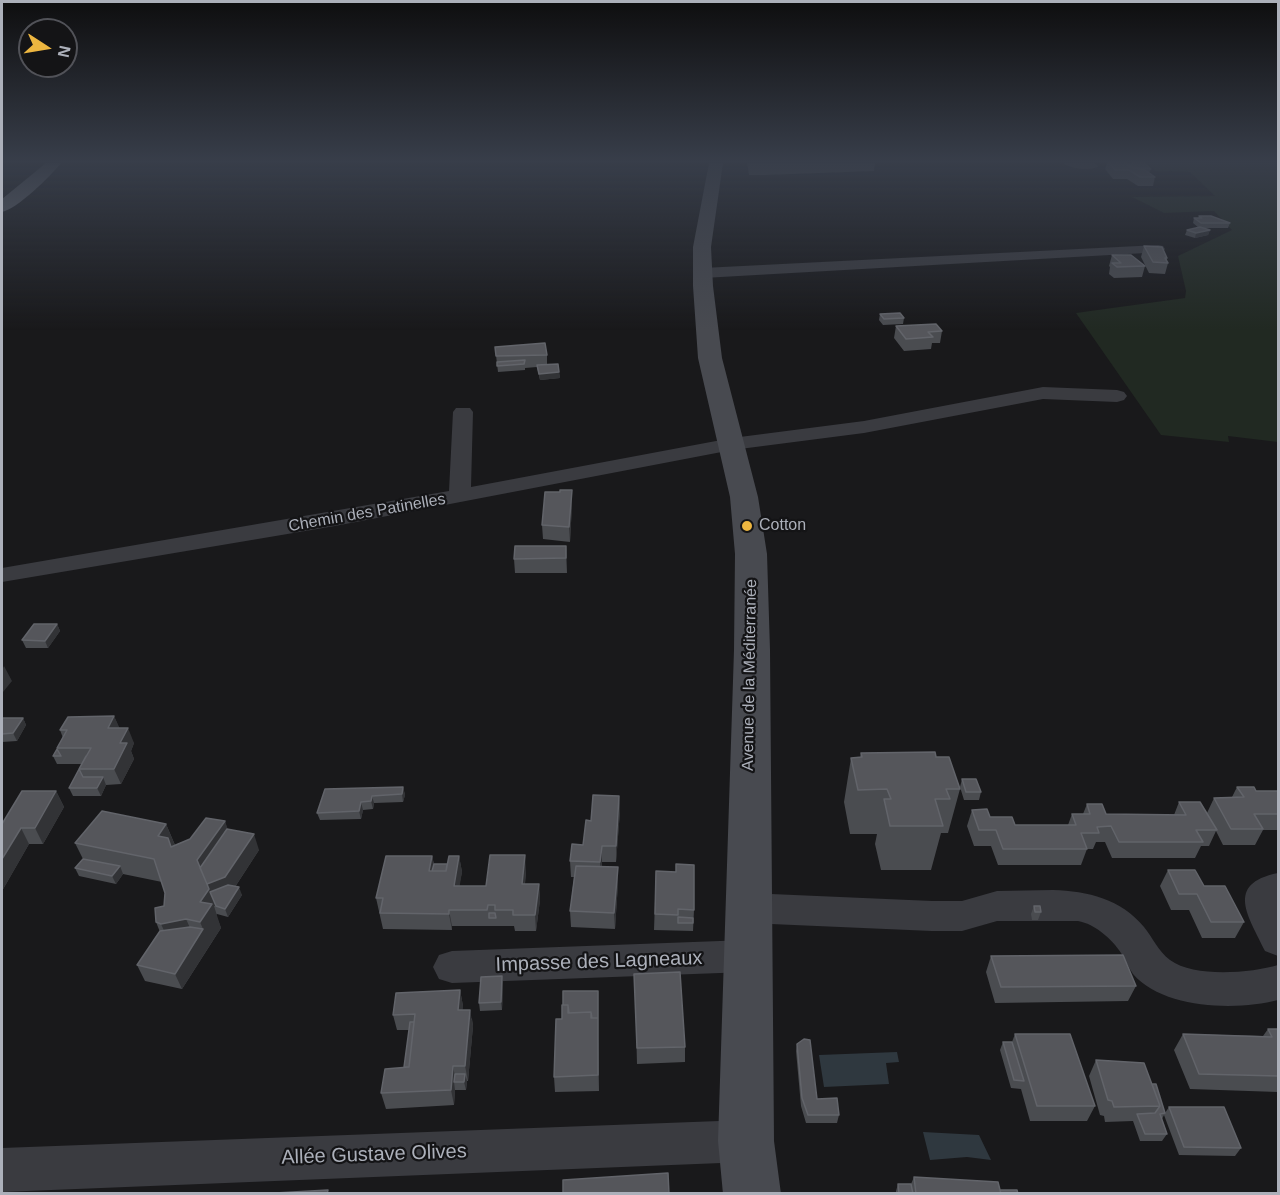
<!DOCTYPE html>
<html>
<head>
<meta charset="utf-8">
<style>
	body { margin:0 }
	#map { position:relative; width:1280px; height:1195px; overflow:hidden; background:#19191b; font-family:Arial,sans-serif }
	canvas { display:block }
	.frame { position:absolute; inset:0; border:3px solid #acb0ba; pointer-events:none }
	.north { position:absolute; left:18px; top:18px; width:60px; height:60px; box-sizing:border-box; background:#141416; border:2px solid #515258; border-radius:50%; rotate:102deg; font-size:16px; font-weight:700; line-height:24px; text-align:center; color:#acb0ba }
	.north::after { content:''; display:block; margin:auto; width:21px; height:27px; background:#edb640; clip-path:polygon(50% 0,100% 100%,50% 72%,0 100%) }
</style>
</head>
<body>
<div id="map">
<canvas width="1280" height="1195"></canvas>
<div class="frame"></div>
<div class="north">N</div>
</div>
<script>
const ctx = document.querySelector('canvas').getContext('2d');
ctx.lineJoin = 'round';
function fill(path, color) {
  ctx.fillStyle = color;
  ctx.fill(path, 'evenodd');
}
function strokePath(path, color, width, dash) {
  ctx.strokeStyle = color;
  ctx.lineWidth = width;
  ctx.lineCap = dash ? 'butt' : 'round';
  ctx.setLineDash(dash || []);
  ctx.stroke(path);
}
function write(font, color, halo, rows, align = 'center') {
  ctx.font = font + ' Arial,sans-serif';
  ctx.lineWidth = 4.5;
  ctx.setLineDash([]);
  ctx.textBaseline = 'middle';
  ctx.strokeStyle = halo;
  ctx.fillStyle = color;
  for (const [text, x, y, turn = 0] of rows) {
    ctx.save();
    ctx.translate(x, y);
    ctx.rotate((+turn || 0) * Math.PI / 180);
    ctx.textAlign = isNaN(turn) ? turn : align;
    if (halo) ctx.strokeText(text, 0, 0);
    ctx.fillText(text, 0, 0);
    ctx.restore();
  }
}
fill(new Path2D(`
	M1145,163H1278V442L1228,436L1229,442L1161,435L1076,313L1185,298L1186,291L1178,256L1232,230L1214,211L1164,213L1132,197L1215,196L1190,172L1155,171Z`), '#212922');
fill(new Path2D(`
	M897,1052L899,1062L886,1063L889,1084L824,1087L819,1055Z
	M923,1132L979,1135L991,1160L967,1157L930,1160Z`), '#2f383f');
fill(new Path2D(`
	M1063,163H1093L1099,166C1091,172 1071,169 1063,163Z
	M1158,245L1163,246L1165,249L1163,252L703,278L695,273L703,268Z
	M1043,387L1117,390L1124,392L1127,396L1124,400L1117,402L1043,399L864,433L732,450L335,526L2,582V568L449,491L453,412L456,408H470L473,412L471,487L732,438L864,421Z
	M1278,873V956L1265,951C1249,917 1224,884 1278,873Z
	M1053,890C1088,891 1121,899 1144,927C1153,938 1158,951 1170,960C1194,978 1251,973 1278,965V1000C1237,1011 1163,1009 1133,974C1128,967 1126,960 1121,953C1112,939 1095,924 1078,921H997L962,931H932L748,923L735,919L730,908L735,897L748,893L932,901H962L997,891Z
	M747,940L760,945L766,956L760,967L747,972L452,983L439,979L433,967L439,955L452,951Z
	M746,1120L761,1126L767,1141L761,1156L746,1162L2,1192V1148Z`), '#3a3b40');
fill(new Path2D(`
	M709,163H723L711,247L713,286L722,358L758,497L767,554L770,650L774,1141L781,1194H723L718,1141L734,650L735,554L730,497L698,358L693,286V247Z`), '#484a50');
fill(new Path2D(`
	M46,163H61C51,176 17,209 2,212V199Z`), '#666971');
fill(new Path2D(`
	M747,163H875L874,171L765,175H749Z
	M1107,163H1144L1151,169L1149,173L1155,177L1153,186H1138L1127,179H1113L1105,169Z
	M1199,216L1230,223L1228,228H1203L1210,230L1208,235L1195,238L1185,235L1187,230L1199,228L1193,223L1194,218H1198Z
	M1144,246L1167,258V261L1168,263L1165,274L1149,273L1141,257Z
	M1112,255L1145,266L1142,277L1114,278L1109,274L1110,267L1109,266Z
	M880,314L904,318L903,324L883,325L879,320Z
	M896,326L942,331L940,343H932L931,349L904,351L894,338Z
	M495,347L547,355V365L559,372L560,378L540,380L537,367L525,368V370L498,372Z
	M572,504L570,542L543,539L542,525Z
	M566,546L567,573H515L514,559Z
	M57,624L60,631L48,648H26L22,640Z
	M114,716L119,728L134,743L131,751L134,759L121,784L106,785L101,796H73L69,788L82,764H57L53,756L63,738L60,730Z
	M2,718H23L26,725L17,741L2,742Z
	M861,753L936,757L960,789L948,833H941L931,870H881L875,844L877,834H850L844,802L851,758L860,757Z
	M962,779L981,792L979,800H964L960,787Z
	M403,787L405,795L403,802L374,803L373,809L363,810L361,819L320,820L317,813Z
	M1237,787L1256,791L1278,792V830H1263L1255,845H1223L1216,831L1209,846H1201L1195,858H1112L1105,842H1096L1093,849H1087L1081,865H998L991,846H974L967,826L972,810L990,817L1015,825H1068L1072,814H1083L1087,804L1106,814L1174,815L1179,802L1207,813L1214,798L1232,797Z
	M56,791L64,807L43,844H29L2,891V824Z
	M619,796L620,811L616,862H602V866L618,883L615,929L571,927L570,911L574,877H571L570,861L583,845L591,821Z
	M225,821L227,829L259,850L235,887L242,895L228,917L217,914L216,915L221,928L182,989L145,981L137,965L160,932L156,922L164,906L165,893L162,882L123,874L116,884L79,876L75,868L83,859L75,843L166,824L175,845L190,839Z
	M432,856L434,864H447L459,856L462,872L459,886H486L526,871L525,884H539L540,900L536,931H515L514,926H452V930L383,929L376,898Z
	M1168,870L1204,886L1244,922L1235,938H1202L1189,910H1171L1160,886Z
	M656,871L676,872L694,910L693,931L654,930Z
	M1034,906L1041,912L1038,920H1032L1031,914Z
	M991,956L1136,986L1128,1001L995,1003L986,972Z
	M502,976L503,984L502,1010L480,1011L479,1003Z
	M460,990L463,1006L462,1010L472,1019L473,1026L468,1081H467L466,1090H455L454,1105L386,1109L381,1093L404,1067L409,1030H397L393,1015Z
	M635,990L685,1047V1062L637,1064Z
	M1268,1029H1278V1092L1190,1089L1174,1050L1183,1034L1263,1036Z
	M598,1034L599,1091L555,1092L554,1077Z
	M1015,1034L1095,1106L1087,1121H1030L1021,1089L1011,1088L1000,1050L1003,1042H1012Z
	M797,1044L817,1099L839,1115L837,1123H806L801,1106L796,1051Z
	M1096,1060L1152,1084L1165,1113L1169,1107L1241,1148L1235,1156L1179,1155L1164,1115L1162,1119L1167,1134L1162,1141H1140L1133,1121L1105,1122L1104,1116L1100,1115L1089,1076Z
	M914,1177L1000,1190L1018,1194H896V1191L898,1184H911Z`), '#4a4c50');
fill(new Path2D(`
	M1210,230L1208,235L1195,238L1196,233Z
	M559,372L560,378L540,380L539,374Z
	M572,490V504L570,542L569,527Z
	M57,624L60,631L48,648L45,641Z
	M4,666L12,681L3,692L2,688V670Z
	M114,716L121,731L108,728Z
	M23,718L26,725L17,741L13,733Z
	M128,728L134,743L131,751L134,759L121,784L114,769L120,743Z
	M103,777L106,785L101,796L97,788Z
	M403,787L405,795L403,802L402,794Z
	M56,791L64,807L43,844L35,828Z
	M372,796L374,803L373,809L371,801Z
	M619,796L620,811L616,862V846Z
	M361,802L363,810L361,819L359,811Z
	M225,821L233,845L207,884L197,860Z
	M166,824L176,848L174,851L158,836Z
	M21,828L29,844L2,891V859Z
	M254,834L259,850L231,893L216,906H214L221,928L210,945L200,922V902L207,884Z
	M602,846V862L601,878L600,862Z
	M525,855L526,871L523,900L522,884Z
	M432,856L435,872L429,871Z
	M459,856L462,872L457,902L454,886Z
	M120,866L123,874L116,884L112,876Z
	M618,867V883L615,929L614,913Z
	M539,884L540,900L536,931L535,915Z
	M239,887L242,895L228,917L225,909Z
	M449,910L452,926V930L449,914Z
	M186,919L196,941L203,929L210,945L182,989L175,974L172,948L161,924Z
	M502,976L503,984L502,1010L501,1002Z
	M460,990L463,1006L462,1018L458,1010Z
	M470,1010L473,1026L468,1081L465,1066Z
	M453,1066L456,1082H454L455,1090L454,1105L451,1090Z
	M465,1074L467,1081L466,1090L464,1082Z`), '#323336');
const building = new Path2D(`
	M1109,163H1126L1130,167L1145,170L1155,177H1140L1129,170H1115Z
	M1131,163H1144L1151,169L1131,167L1127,164H1132Z
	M1199,216H1211L1230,223H1201L1194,218H1202Z
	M1200,227L1210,230L1196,233L1187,230Z
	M1144,246L1162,247L1167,258H1165L1168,263L1153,262Z
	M1112,255H1131L1145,266L1117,267L1112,263H1121Z
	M900,313L904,318L884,319L880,314Z
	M936,324L942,331L928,332L933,337L906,339L896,326Z
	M545,343L547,355L496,356L495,347Z
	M525,360L524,364L497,366V362Z
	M558,364L559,372L539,374L537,365Z
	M560,490H572L569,527L542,525L545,492H560Z
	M515,546H566V558L514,559Z
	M34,624H57L45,641L22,640Z
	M114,716L108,728H128L120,743H127L114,769H79L91,748H57L67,730H60L68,717Z
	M2,718H23L13,733L2,734Z
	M57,749L61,756H53Z
	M935,752L936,757H949L960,789H946L950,799H935L943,826H890L884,799H891L887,789L858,790L851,758L862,757L861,753Z
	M86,756L79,769L83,777H103L97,788H69Z
	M962,779H976L981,792H966Z
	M403,787L402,794L372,796L371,801L361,802L359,811L317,813L325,789Z
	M1237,787H1254L1256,791H1278V814H1254L1263,829H1231L1214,798L1244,797Z
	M22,791H56L35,828H21L2,859V824Z
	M593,795L619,796L616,846H602L600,862L570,861L572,844L583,845L586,820L591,821Z
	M1179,802H1200L1217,830H1196L1203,842H1119L1111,826L1097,827L1099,833H1081L1087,849H1003L996,830H979L972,810L987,809L990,817H1012L1015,825H1076L1072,814H1090L1087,804H1102L1106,814L1186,815Z
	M102,811L166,824L158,836L168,838L171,847L190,839L206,818L225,821L197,860L209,889L200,902L212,904L200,922L186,919L161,924L156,922L155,908L164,906L165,893L154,859L75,843Z
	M227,829L254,834L225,877L207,884L200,868Z
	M490,855H525L522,884H539L535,915H513V910H495V905H488L487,910H449V914L380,913L383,898H376L386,856H432L429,871H446L449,856H459L454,886H486Z
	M83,859L120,866L112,876L75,868Z
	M434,864H447L446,871H432Z
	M676,864L694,865V910L678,909V915L655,914L656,871L676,872Z
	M576,866L618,867L614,913L570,911Z
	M1168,870H1195L1204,886H1225L1244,922H1211L1197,894H1179Z
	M228,885L239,887L225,909L216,906L210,892Z
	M1034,906H1040L1041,912H1035Z
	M489,913H495L496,918H489Z
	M678,917L693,918V923H678Z
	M190,927L203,929L175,974L137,965L160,931Z
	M1123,955L1136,986L1001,987L991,956Z
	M680,972L685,1047L637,1048L634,974Z
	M502,976L501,1002L479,1003L481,977Z
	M460,990L458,1010H470L465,1066H453L451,1090L381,1093L385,1069L409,1067L415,1014L393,1015L396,993Z
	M563,991H598V1026V1018H592L591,1012L569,1013L568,1005H563Z
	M562,1005H568V1013L591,1012V1018H598V1075L554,1077L556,1019H562Z
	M410,1022H414L409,1067H404Z
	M1268,1029H1278V1076L1199,1074L1183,1034L1272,1037Z
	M1015,1034H1070L1095,1106H1037Z
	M804,1039L810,1040L817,1099L837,1098L839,1115H808L802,1098L797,1044Z
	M1003,1042H1012L1024,1081L1014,1080Z
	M1096,1060L1144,1063L1160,1106L1114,1107L1112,1101L1108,1100Z
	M455,1074H465L464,1082H454Z
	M1152,1084H1156L1165,1113L1160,1114L1167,1134H1145L1137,1114L1155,1113L1160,1106Z
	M1169,1107H1224L1241,1148L1184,1147Z
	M668,1173L669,1194H563V1180Z
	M914,1177L998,1182L1001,1194H916Z
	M898,1184H911L913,1194H899Z
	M328,1190L327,1194H257Z
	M1000,1190H1017L1018,1194H1001Z`);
fill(building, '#55565b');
strokePath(building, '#62646a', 1.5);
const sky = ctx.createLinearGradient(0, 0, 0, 330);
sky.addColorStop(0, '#0e0e0f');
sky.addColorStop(0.49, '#383e4a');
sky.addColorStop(1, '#383e4a00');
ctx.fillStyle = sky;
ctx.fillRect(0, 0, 1280, 330);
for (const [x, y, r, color] of [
	[747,526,6,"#edb640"]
]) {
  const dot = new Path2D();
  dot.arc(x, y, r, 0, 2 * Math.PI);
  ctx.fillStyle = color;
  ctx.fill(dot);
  strokePath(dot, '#141416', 2);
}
write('16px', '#acb0ba', '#141416', [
	["Chemin des Patinelles",367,513,-10],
	["Avenue de la Méditerranée",750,675,-89]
]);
write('16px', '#acb0ba', '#141416', [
	["Cotton",759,526]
], 'left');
write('20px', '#acb0ba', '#141416', [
	["Impasse des Lagneaux",599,962,-2],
	["Allée Gustave Olives",374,1155,-2]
]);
</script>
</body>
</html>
